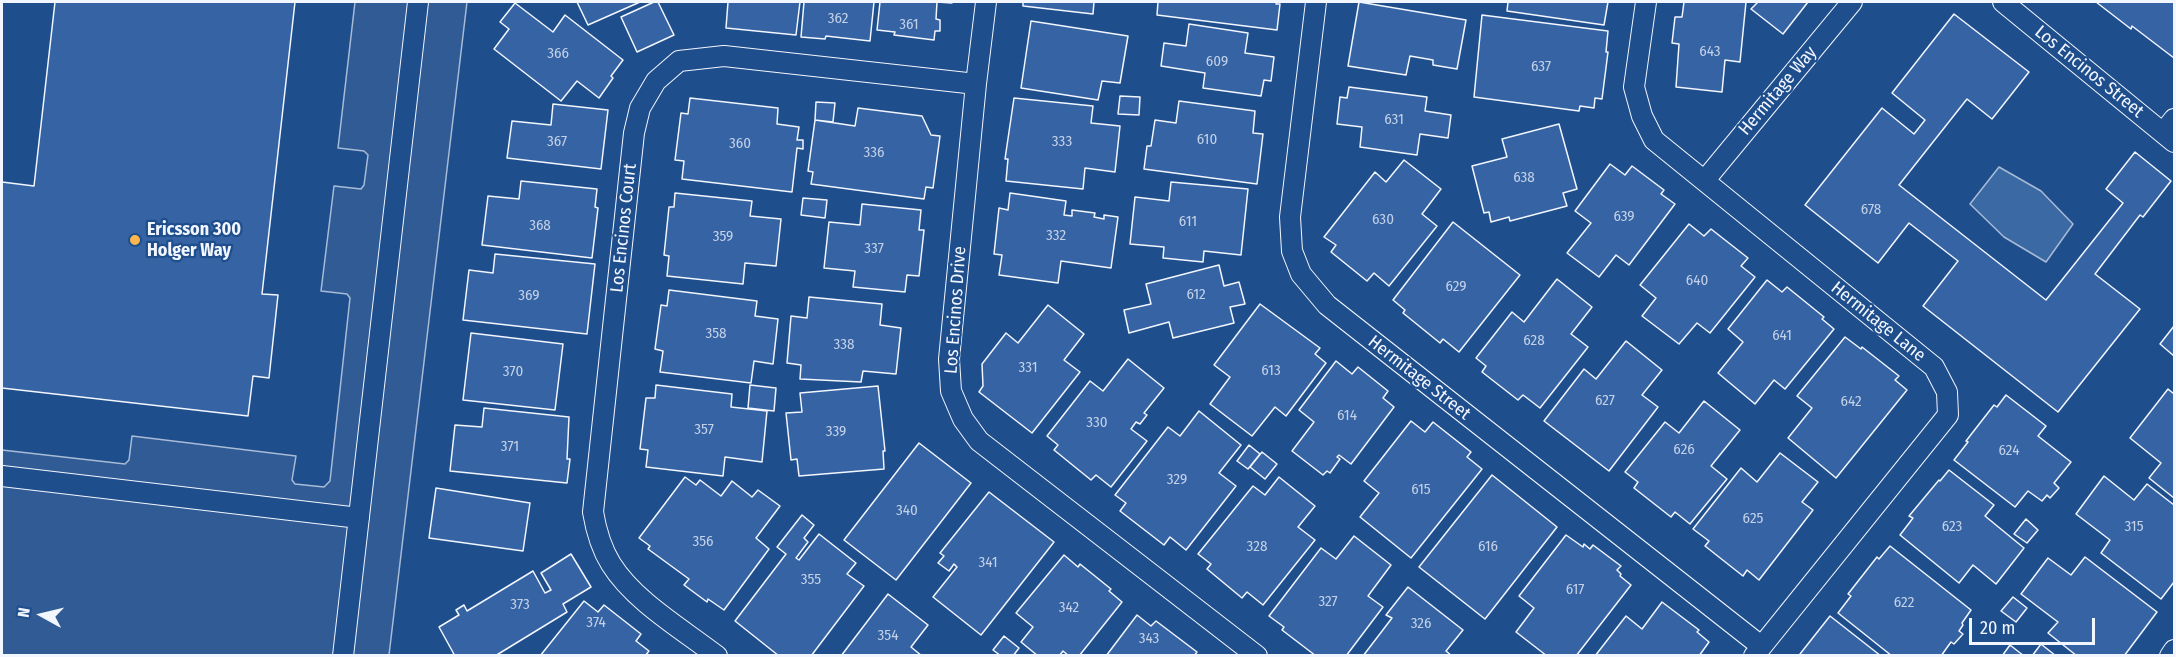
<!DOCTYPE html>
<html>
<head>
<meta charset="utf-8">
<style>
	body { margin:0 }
	#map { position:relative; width:2176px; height:657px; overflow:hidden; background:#1f4e8c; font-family:"Fira Sans Condensed",sans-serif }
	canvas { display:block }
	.frame { position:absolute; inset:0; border:3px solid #f2f6ff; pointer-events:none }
	.north { position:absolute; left:12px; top:585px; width:60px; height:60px; -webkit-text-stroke:4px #1f4e8c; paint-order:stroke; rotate:278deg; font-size:16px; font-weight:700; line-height:24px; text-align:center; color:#f2f6ff }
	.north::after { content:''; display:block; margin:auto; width:21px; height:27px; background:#f2f6ff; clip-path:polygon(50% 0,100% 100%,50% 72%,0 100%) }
	.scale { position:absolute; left:1969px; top:618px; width:126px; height:27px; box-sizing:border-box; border:3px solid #f2f6ff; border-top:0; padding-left:8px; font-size:18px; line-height:21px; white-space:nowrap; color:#f2f6ff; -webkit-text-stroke:4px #1f4e8c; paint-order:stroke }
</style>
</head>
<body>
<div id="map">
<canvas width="2176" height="657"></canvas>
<div class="frame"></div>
<div class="north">N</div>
<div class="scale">20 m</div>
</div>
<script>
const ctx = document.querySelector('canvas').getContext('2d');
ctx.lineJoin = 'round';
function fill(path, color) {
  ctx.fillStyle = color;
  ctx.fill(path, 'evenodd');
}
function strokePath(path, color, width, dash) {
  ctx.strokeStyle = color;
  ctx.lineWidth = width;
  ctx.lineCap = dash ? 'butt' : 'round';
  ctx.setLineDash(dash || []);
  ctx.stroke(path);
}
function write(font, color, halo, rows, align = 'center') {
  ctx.font = font + ' "Fira Sans Condensed",sans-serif';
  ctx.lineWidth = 4.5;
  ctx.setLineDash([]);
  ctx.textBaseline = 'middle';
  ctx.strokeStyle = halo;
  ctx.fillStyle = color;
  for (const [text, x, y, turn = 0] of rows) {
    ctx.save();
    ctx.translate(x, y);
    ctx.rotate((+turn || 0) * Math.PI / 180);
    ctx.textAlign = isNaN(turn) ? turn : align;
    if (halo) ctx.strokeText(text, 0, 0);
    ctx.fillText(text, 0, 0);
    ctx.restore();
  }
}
const parking = new Path2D(`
	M355,2H467L389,655L2,656V450L125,464L129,460L132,436L296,456L292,480L295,484L324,487L330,481L350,298L347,294L321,291L334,186L361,189L364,185L368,155L364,151L338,148Z`);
fill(parking, '#305b95');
strokePath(parking, '#a8bbd7', 1.5);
const water = new Path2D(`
	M1999,167L2041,191L2073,224L2046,262L2004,237L1970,204Z`);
fill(water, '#3b69a3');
strokePath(water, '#a8bbd7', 1.5);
const building = new Path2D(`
	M55,2H295L262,294L278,295L269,378L253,376L248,416L2,388V182L34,186Z
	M577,2H640L588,25Z
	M654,2H658L674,35L637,52L621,17Z
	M728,2H800L796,35L726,28Z
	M804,2H874L870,41L826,36L825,39L801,37Z
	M880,2H952V3L937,2L936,19L940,20V31H935L934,40L894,35L895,32L877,30Z
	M1023,2H1094L1093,14L1023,6Z
	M1158,2H1277L1276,4H1280L1277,30L1157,15Z
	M1359,2L1466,20L1457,69L1433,65V60L1410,56L1406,75L1348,66Z
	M1508,2H1608L1604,25L1507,11Z
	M1684,2H1746L1740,62L1725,60L1722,92L1676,87L1679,44L1672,43L1675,17H1682Z
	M1758,2H1808L1783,34L1751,9Z
	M2096,2H2174V58L2132,26L2131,29Z
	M515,3L553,32L565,15L623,60L611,76L613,78L599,98L577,81L561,101L494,49L509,29L500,22Z
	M1954,14L2029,72L1992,119L1967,99L1899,185L2046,300L2123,203L2106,189L2135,152L2171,181L2143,217L2140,215L2095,274L2140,309L2058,412L1923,306L1958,261L1909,223L1878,263L1805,205L1882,108L1914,134L1925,120L1892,93Z
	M1482,15L1608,31L1606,52H1608L1602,99L1595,98L1594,108L1580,106L1579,111L1474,97Z
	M1031,21L1128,36L1120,83L1102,81L1098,100L1021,88Z
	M1189,24L1248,33L1245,53L1274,57L1271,81L1264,80L1261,96L1203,88L1205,73L1161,66L1164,43L1186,46Z
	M1349,87L1427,97L1425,111L1451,115L1448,138L1420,134L1417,155L1360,147L1362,127L1337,124L1340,97L1347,98Z
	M1120,96L1140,97L1139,115L1118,114Z
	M690,98L778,108L777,124L799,127L797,140H803V149L797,148L792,192L682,179L684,161L675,160L681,113L688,114Z
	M1014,98L1093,106L1091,123L1120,126L1115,172L1085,168L1083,189L1006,181L1008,159H1005Z
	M1179,101L1255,111L1253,133L1263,134L1257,184L1144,169L1147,146H1151L1155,120L1176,123Z
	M816,102L835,103L833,122L815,120Z
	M553,104L608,110L601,169L507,158L512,121L551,125Z
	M858,108L922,116L931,135L940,136L933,188L926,187L924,199L811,184L813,172L808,171L815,120L855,126Z
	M1559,124L1577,189L1563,193L1567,206L1510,221L1509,217L1491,222L1489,212L1484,213L1472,166L1507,157L1502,139Z
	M1404,160L1441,189L1422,214L1437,226L1389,286L1374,273L1367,281L1331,252L1336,245L1324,237L1375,172L1386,182Z
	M1610,164L1625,175L1632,166L1664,190L1661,194L1675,204L1629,265L1616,255L1599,277L1567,253L1591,223L1575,211Z
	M521,181L597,189L595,207L598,208L592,258L482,245L488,196L519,199Z
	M1171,182L1248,189L1241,255L1204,251L1203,262L1163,258L1164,247L1130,244L1135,197L1169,201Z
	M675,193L752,201L750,216L781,219L776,266L745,263L743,284L667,276L669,256L664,255L669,207H674Z
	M1010,193L1066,201L1064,215L1072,216V210L1095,213L1094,217L1104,219V215L1118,217L1111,268L1061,261L1058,283L999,275L1002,255L994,254L999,208L1008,210Z
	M803,198L827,200L825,218L801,215Z
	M862,204L921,210L919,230H924L919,276L907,275L905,292L853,287L855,271L824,268L829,222L860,225Z
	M1453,222L1520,275L1459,352L1443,339L1440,343L1403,313L1405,310L1393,300Z
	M1689,224L1704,236L1711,229L1748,258L1741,266L1755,277L1710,333L1697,323L1679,344L1642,316L1656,298L1640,285Z
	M495,254L595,264L587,334L463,320L469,270L493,273Z
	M1219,265L1224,286L1239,282L1245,304L1230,307L1234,323L1173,338L1169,322L1129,333L1124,310L1151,304L1146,284Z
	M1557,279L1592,307L1571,334L1588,347L1540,408L1523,395L1518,400L1482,372L1486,366L1476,358L1512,312L1524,322Z
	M1767,280L1782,292L1787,287L1824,317L1822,319L1834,329L1785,389L1774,380L1755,404L1718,373L1743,342L1728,329Z
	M669,290L757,301L755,316L778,319L773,364L754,361L751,383L660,372L663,351L655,349L661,305L667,306Z
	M809,297L882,304L880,325L901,328L896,374L863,371L861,382L800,379L801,365L787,363L791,316L807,318Z
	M1260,304L1320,348L1315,354L1326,363L1286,416L1275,407L1252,436L1210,404L1230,377L1214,365Z
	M1048,305L1084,334L1064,360L1080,372L1032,433L979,392L983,386L982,364L1006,333L1018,343Z
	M2174,326V356L2160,344Z
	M471,333L563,344L555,410L463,400Z
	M1845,337L1861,349L1862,347L1899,376L1895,380L1907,390L1836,478L1788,438L1812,408L1797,396Z
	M1626,341L1662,370L1642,395L1658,407L1609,471L1544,421L1584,369L1596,379Z
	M1128,359L1164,388L1144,413L1147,415L1140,424L1136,422L1131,429L1147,441L1111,487L1096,475L1091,480L1054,450L1058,445L1047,436L1090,381L1103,391Z
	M1336,361L1352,374L1358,367L1388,391L1383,398L1394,407L1351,464L1339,455L1337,457L1340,459L1330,473L1327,471L1323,475L1292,451L1314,422L1299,410Z
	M656,385L732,394L731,407L767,411L762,462L725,457L723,476L646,467L648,450L640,449L646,398H655Z
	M750,385L776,388L774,411L748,408Z
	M878,386L885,451H883L884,469L799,476L797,459L791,460L786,413L802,412L800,393Z
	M2168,389L2174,394V498L2149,478L2161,463L2130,438Z
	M2006,395L2046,426L2038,436L2071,462L2054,483L2059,488L2050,498L2047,495L2042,501L2028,491L2015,507L1954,460L1968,442L1966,441L1994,405L1997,407Z
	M1704,401L1740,430L1711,466L1727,479L1690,524L1675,512L1671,517L1634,488L1638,482L1625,472L1665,422L1679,433Z
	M484,408L569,417L567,459H570L567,483L450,471L455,425L482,427Z
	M1199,411L1241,445L1219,473L1236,486L1186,550L1170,537L1164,545L1120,511L1126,503L1115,495L1168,427L1180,436Z
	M1411,421L1425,432L1433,422L1471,452L1467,457L1482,469L1411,558L1360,517L1379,493L1364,481Z
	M919,443L971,483L896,580L844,540Z
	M1249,445L1260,454L1248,469L1237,461Z
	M1262,452L1277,464L1265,479L1250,467Z
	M1780,453L1818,482L1802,502L1813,510L1759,580L1747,570L1743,576L1705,546L1709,541L1693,529L1741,468L1757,482Z
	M1949,470L1994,505L1985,516L2024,548L1996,584L1973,565L1959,583L1900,535L1913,518L1909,516L1939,480L1940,481Z
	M1492,475L1557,527L1485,619L1419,567Z
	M2104,476L2134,500L2147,484L2174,505V582L2161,599L2101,553L2110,540L2076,514Z
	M685,477L696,485L700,480L721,496L732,481L752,497L758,490L780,506L756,538L769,549L724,610L708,599L707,602L684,585L689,579L648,549L650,546L639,538Z
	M1279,477L1315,506L1298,527L1315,540L1263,605L1247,592L1242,598L1207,569L1211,564L1198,554L1253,486L1265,495Z
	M436,488L530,503L523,551L429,538Z
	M989,492L1054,542L981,635L933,597L957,567L954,564L949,571L938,563L944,556L940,553Z
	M802,515L814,525L804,538L808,542L796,558L799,560L819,534L856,563L847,574L864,586L811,656H779L735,621L786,554L777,547Z
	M2026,519L2038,530L2027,543L2014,534Z
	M1566,535L1583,547L1584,544L1590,549L1593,545L1621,566L1617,570L1621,574L1620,576L1631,585L1576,656H1547L1516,632L1534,608L1519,596Z
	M1354,536L1391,565L1368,596L1383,607L1346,656H1316L1282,630L1284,627L1269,616L1321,548L1336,559Z
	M1890,546L1971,610L1962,623L1963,625L1959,631L1963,634L1954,644L1951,642L1941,656H1892L1838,613L1851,596L1848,594L1877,557L1879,559Z
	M571,554L591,587L563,604L567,612L495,656H455L439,627L459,615L456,610L464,605L467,611L533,571L545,593L551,590L541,573Z
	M1064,555L1078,567L1080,564L1111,589L1109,591L1122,602L1079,656H1069L1063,651L1059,656H1038L1021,642L1033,627L1016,613Z
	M2085,557L2157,612L2124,656H2077L2048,633L2058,622L2021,594L2048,558L2071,575Z
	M1408,587L1463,630L1446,651L1452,656H1363L1392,618L1386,615Z
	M888,594L928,625L911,647L922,656H841Z
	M2013,597L2027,608L2016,622L2001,611Z
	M584,601L598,612L604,605L641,634L636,641L649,651L645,656H540Z
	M1662,602L1699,630L1697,632L1709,642L1699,656H1595L1626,616L1642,629Z
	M1137,615L1151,626L1156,621L1197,652L1194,656H1106Z
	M1830,616L1881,656H1802L1800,654Z
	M1004,636L1019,648L1013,656H1001L993,650Z
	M2041,644L2056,656H2032Z
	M2010,645L2024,656H2002Z`);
fill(building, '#3563a3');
strokePath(building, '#f2f6ff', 1.5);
const lane = new Path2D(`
	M986,2L976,84L949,359L951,391L963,419L979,441L1257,656
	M1316,2L1290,217L1292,251L1301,274L1327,305L1761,646
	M1646,2L1634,87L1642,116L1654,140L1934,367L1947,392L1948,415L1754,656
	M2003,2L2174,142
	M2163,133L2174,119
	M1705,180L1852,2
	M2,476L359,518
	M343,656L418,2
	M717,656C682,629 634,601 611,564C601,548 596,530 593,512L634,133L640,108L656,81L679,61L724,56L976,84
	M2170,656L2174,650`);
strokePath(lane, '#f2f6ff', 22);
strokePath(lane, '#1f4e8c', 20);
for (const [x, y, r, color] of [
	[135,240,6,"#ffb74d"]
]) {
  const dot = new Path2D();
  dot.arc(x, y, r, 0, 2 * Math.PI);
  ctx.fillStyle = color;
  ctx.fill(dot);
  strokePath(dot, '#1f4e8c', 2);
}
write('15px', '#c3d1e8', null, [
	["362",838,19],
	["361",909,25],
	["643",1710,52],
	["366",558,54],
	["609",1217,62],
	["637",1541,67],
	["631",1394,120],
	["610",1207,140],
	["367",557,142],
	["333",1062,142],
	["360",740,144],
	["336",874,153],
	["638",1524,178],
	["678",1871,210],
	["639",1624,217],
	["630",1383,220],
	["611",1188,222],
	["368",540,226],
	["332",1056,236],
	["359",723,237],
	["337",874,249],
	["640",1697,281],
	["629",1456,287],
	["612",1196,295],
	["369",529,296],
	["358",716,334],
	["641",1782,336],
	["628",1534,341],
	["338",844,345],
	["331",1028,368],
	["613",1271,371],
	["370",513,372],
	["627",1605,401],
	["642",1851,402],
	["614",1347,416],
	["330",1097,423],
	["357",704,430],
	["339",836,432],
	["371",510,447],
	["626",1684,450],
	["624",2009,451],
	["329",1177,480],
	["615",1421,490],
	["340",907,511],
	["625",1753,519],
	["623",1952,527],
	["315",2134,527],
	["356",703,542],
	["328",1257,547],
	["616",1488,547],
	["341",988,563],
	["355",811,580],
	["617",1575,590],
	["327",1328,602],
	["622",1904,603],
	["373",520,605],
	["342",1069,608],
	["374",596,623],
	["326",1421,624],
	["354",888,636],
	["343",1149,639]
]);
write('18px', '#f2f6ff', '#1f4e8c', [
	["Los Encinos Street",2089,72,39],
	["Hermitage Way",1778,91,-50],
	["Los Encinos Court",624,228,-84],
	["Los Encinos Drive",956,310,-86],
	["Hermitage Lane",1878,322,39],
	["Hermitage Street",1419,378,38]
]);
write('bold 18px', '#f2f6ff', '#1f4e8c', [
	["Ericsson 300",147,230],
	["Holger Way",147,251]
], 'left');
</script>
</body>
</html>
